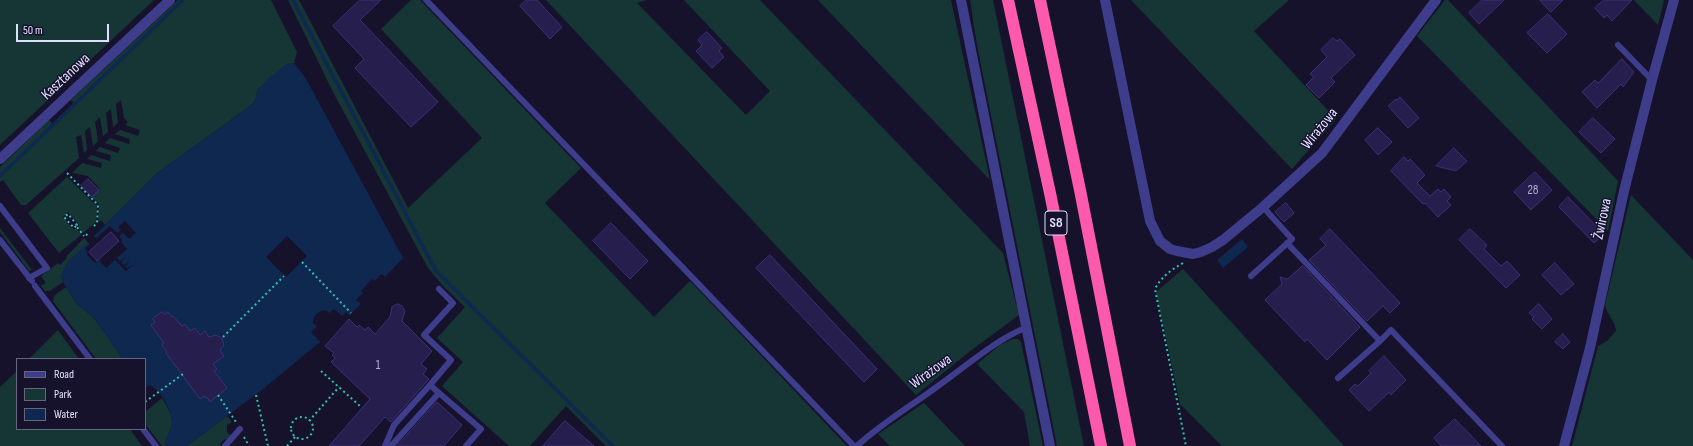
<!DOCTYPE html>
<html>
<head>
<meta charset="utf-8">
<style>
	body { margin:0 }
	#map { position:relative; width:1693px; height:446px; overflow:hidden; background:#16122c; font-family:"Sofia Sans Condensed",sans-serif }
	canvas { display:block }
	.legend { position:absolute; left:16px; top:358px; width:130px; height:72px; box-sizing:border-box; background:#16122c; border:1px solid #676480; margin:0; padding:5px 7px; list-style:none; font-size:12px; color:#e0deff }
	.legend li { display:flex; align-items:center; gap:8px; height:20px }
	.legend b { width:20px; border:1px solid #676480 }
	.scale { position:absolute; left:16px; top:24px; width:93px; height:18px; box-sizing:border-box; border:2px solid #e0deff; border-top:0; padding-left:5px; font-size:12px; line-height:14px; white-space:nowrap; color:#e0deff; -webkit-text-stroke:3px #16122c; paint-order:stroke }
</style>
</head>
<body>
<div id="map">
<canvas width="1693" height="446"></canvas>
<ul class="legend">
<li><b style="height:5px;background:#3e3d8b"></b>Road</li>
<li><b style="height:11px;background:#153634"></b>Park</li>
<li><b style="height:11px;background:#0e2850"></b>Water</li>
</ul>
<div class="scale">50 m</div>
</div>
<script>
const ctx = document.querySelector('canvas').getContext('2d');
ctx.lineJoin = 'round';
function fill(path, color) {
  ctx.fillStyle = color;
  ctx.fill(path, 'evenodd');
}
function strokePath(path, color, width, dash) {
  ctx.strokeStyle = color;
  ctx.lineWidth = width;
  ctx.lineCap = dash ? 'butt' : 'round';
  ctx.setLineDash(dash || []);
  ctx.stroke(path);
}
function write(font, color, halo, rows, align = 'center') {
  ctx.font = font + ' "Sofia Sans Condensed",sans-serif';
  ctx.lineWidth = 3;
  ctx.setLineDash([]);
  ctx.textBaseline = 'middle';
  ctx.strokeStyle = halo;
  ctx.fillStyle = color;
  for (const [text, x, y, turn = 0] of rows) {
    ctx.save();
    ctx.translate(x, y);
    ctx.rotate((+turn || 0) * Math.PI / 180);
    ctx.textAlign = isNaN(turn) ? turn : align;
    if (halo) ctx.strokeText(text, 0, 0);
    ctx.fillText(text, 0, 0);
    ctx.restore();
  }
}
fill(new Path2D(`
	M0,0H154L0,145Z
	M178,0H271L297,52L294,63L287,64L258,89L255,101L246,109L157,173L105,225L101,220L98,223L99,205L92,197L100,189L88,176L72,173L82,163L101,168L102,163L87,159L91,155L110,161L111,155L96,151L100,147L118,153L120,148L105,143L110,138L129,144L130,139L115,134L120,130L138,136L140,130L125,125L128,122L124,118L121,100L116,104L118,123L113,127L111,109L106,113L108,132L103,136L100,117L95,122L98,141L93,146L90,127L85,131L87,150L84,153L81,135L76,137L79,158L26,205H21L3,180L0,182V167L49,120L53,124L74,103L71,100Z
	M288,0H299L408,208L482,138L381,29L411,0H420L581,168L545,203L654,317L690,281L847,446H606L566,406L530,446H509L442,386L463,362L437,338L465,307L445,288L428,268L333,92Z
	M546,0H647L637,3L746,115L770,91L684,0H760L1003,253L1019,315L969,352L916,395Z
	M818,0H951L990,180Z
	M970,0H993L1084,446H1057L977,45Z
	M1131,0H1289L1254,31L1336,119L1292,169Z
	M1445,0H1448L1618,181L1608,231L1417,36Z
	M1634,0H1664L1658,25Z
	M67,177L97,206L96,222L83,233L77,227L79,225L68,212L63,217L74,230L76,228L81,235L59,253L28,213Z
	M1631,195L1693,260V446H1572L1598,346L1607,341L1616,331C1616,322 1607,315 1605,305Z
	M0,228L32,270L29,271L0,232Z
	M84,238L89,243L67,263L61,277L63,282L50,291H45L41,286L46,283L41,276L58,263L60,265L67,258L66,257Z
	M1183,269L1344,446H1222L1180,404L1156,292Z
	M66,287L76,303L94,318L123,359H96L53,301L55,295Z
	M58,330L79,359H29Z
	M1013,339H1018L1021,342L1043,446H1030L1024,412L977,364L1000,345Z
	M17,371V429H130L142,446H0V387Z
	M162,398C167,407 175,418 171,428C169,435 164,439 166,446H162L145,424V412Z
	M924,403L965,446H890L878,434Z
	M227,416L232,422L227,425V433L231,435L226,440L224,439L220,444L221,446H187Z`), '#153634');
fill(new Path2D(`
	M294,63L305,77L403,258L385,277L381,274L375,281L372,279L361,291L363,293L356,300L361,304L349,315L346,312L342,316L334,309L329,313L326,310C318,311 313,315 313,323L317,327L311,332L320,342L263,389L187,446H166C164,437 173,431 172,422C172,411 161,390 150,385L145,388V359H123L94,318L76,303L60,277L67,263L157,173L246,109L255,101L258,89L269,78L287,64Z
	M1242,239L1248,247L1223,268L1217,260Z`), '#0e2850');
fill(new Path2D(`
	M125,221L136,233L129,239L123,233L119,236L122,239V243L127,249L117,258L120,261L126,257L121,262L124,265L130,260L125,266L127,268L133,265L126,271L115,260L106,268L99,260L95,263L87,255V251L85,248L90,244L87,241L93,235L96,238L110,226L117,233L121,230L118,227Z
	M287,236L307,256L286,277L266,257Z`), '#16122c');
strokePath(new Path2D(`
	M293,0L436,271L613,446
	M0,176L183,0`), '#0e2850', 3.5);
const building = new Path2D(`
	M360,0H381L360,20L438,102L411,127L355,68L364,59L333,26Z
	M526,0H537L562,27L550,39L520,6Z
	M1482,0H1504L1479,24L1469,13Z
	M1540,0H1563L1551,12Z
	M1604,0H1632L1612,21L1607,15L1604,18L1595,8Z
	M1548,14L1567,34L1547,53L1527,33Z
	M707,32L722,48L719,51L724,57L712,68L696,51L702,45L698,40Z
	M1333,38L1337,41L1340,39L1355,55L1331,78L1335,82L1319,98L1306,85L1314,77L1310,74L1327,57L1321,50Z
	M1622,59L1634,72L1623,87L1621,84L1597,108L1582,92L1595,80L1598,83Z
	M1400,97L1419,118L1408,128L1388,106L1396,99L1397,100Z
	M1593,118L1615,139L1601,153L1579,132Z
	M1378,128L1392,142L1378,155L1365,140Z
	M1454,148L1467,161L1456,171L1436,166Z
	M1404,157L1408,161L1410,159L1425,175L1417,183L1430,196L1438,189L1441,192L1444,189L1451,197L1447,201L1451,205L1438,217L1425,203L1423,204L1391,171Z
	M1535,172L1552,190L1531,210L1514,192Z
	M88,179L99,190L92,197L81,186Z
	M1568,197L1604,234L1594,243L1559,207Z
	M1286,203L1294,213L1284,222L1275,212Z
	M611,223L648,261L630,279L593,241Z
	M1330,229L1400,303L1390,313L1383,306L1367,321L1309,260L1326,245L1320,239Z
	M1470,229L1487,245L1484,249L1501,266L1507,261L1520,275L1506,288L1459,240Z
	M111,232L119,241L97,261L89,252Z
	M770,255L877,369L864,382L756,268Z
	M1555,263L1574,284L1561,295L1542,275Z
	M1303,266L1360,327L1327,360L1307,339L1305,342L1265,300L1282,284L1280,277L1287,279Z
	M398,304L402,306L405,311L402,321L432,351L421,364L427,369L423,374L429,379L391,422L385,417L359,446H329L370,399L331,362L335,358L332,355L334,353L325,346L349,319L357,327L359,325L365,330L368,327L375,334L390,317L392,307Z
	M1539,304L1552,319L1542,329L1532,319L1534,317L1529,313Z
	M162,312L165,314L168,312L172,317L173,316L182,326L185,324L190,331L195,328L200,335L205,331L209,337L216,335L222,339L224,345L220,350L224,356L213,364L217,369L214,371L227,388L210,402L207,397L206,398L204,396L200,399L166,353L167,352L162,345L164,343L151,325L155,322L153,319Z
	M1563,334L1570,342L1563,349L1555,342Z
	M1384,356L1406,380L1391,395L1389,392L1369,411L1349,390L1355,384L1358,386L1371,373L1369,371Z
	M437,402L462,425L444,446H397Z
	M1455,419L1481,446H1441L1434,438Z
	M565,421L594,446H543Z`);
fill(building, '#261e4d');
strokePath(building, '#3c3079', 1);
strokePath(new Path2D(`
	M67,173L98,205L97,223L92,228
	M76,226L74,228L64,217L68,214L77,225L76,226L84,236
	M86,234L89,237
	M302,262L351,313
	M1183,263C1171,270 1161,277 1155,289L1186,446
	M223,337L284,276
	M321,371L361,407
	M218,395L236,422
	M256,395L268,446
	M145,402L183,374
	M291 428a11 11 0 1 1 22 0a11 11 0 1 1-22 0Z
	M309,421L339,387
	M244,437L249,446
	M287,446L295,437`), '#32beb1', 2, [2, 3]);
strokePath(new Path2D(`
	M426,0L854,446
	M1618,45L1652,80
	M0,206L47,268L29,278
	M0,240L32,281
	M1287,243L1380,341L1391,330L1502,446
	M1251,276L1292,239L1263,207
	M35,286L90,359
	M1338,378L1380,341
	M439,393L430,385L451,360L424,335L453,303L439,289
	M143,429L156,446
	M225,446L240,429
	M385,446L394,425L430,385
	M391,446L439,393L481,429L466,446
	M857,446C882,423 911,406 938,386C968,365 992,342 1027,327`), '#3e3d8b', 6);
strokePath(new Path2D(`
	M1105,0L1150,221L1160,241L1170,249L1177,251L1193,254L1201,252L1212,247L1223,240L1263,207L1322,153L1436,0
	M0,159L170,0
	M1564,446L1590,348L1624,191L1652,80L1674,0`), '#3e3d8b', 10);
strokePath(new Path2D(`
	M961,0L1050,446`), '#3e3d8b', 10);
strokePath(new Path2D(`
	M1008,0L1050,193L1101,446
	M1040,0L1080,190L1130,446`), '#fe5aad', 12);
write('13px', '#b2aed2', null, [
	["28",1533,191],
	["1",378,366]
]);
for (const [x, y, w] of [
	[1056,223,22]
]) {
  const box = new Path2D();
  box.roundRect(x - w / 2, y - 12, w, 24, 3);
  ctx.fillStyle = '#16122c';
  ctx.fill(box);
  strokePath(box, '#e0deff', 1);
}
write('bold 14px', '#e0deff', null, [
	["S8",1056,223]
]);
write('15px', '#e0deff', '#16122c', [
	["Kasztanowa",66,77,-43],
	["Wirażowa",1320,129,-51],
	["Żwirowa",1603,219,-78],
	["Wirażowa",931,372,-36]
]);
</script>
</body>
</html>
